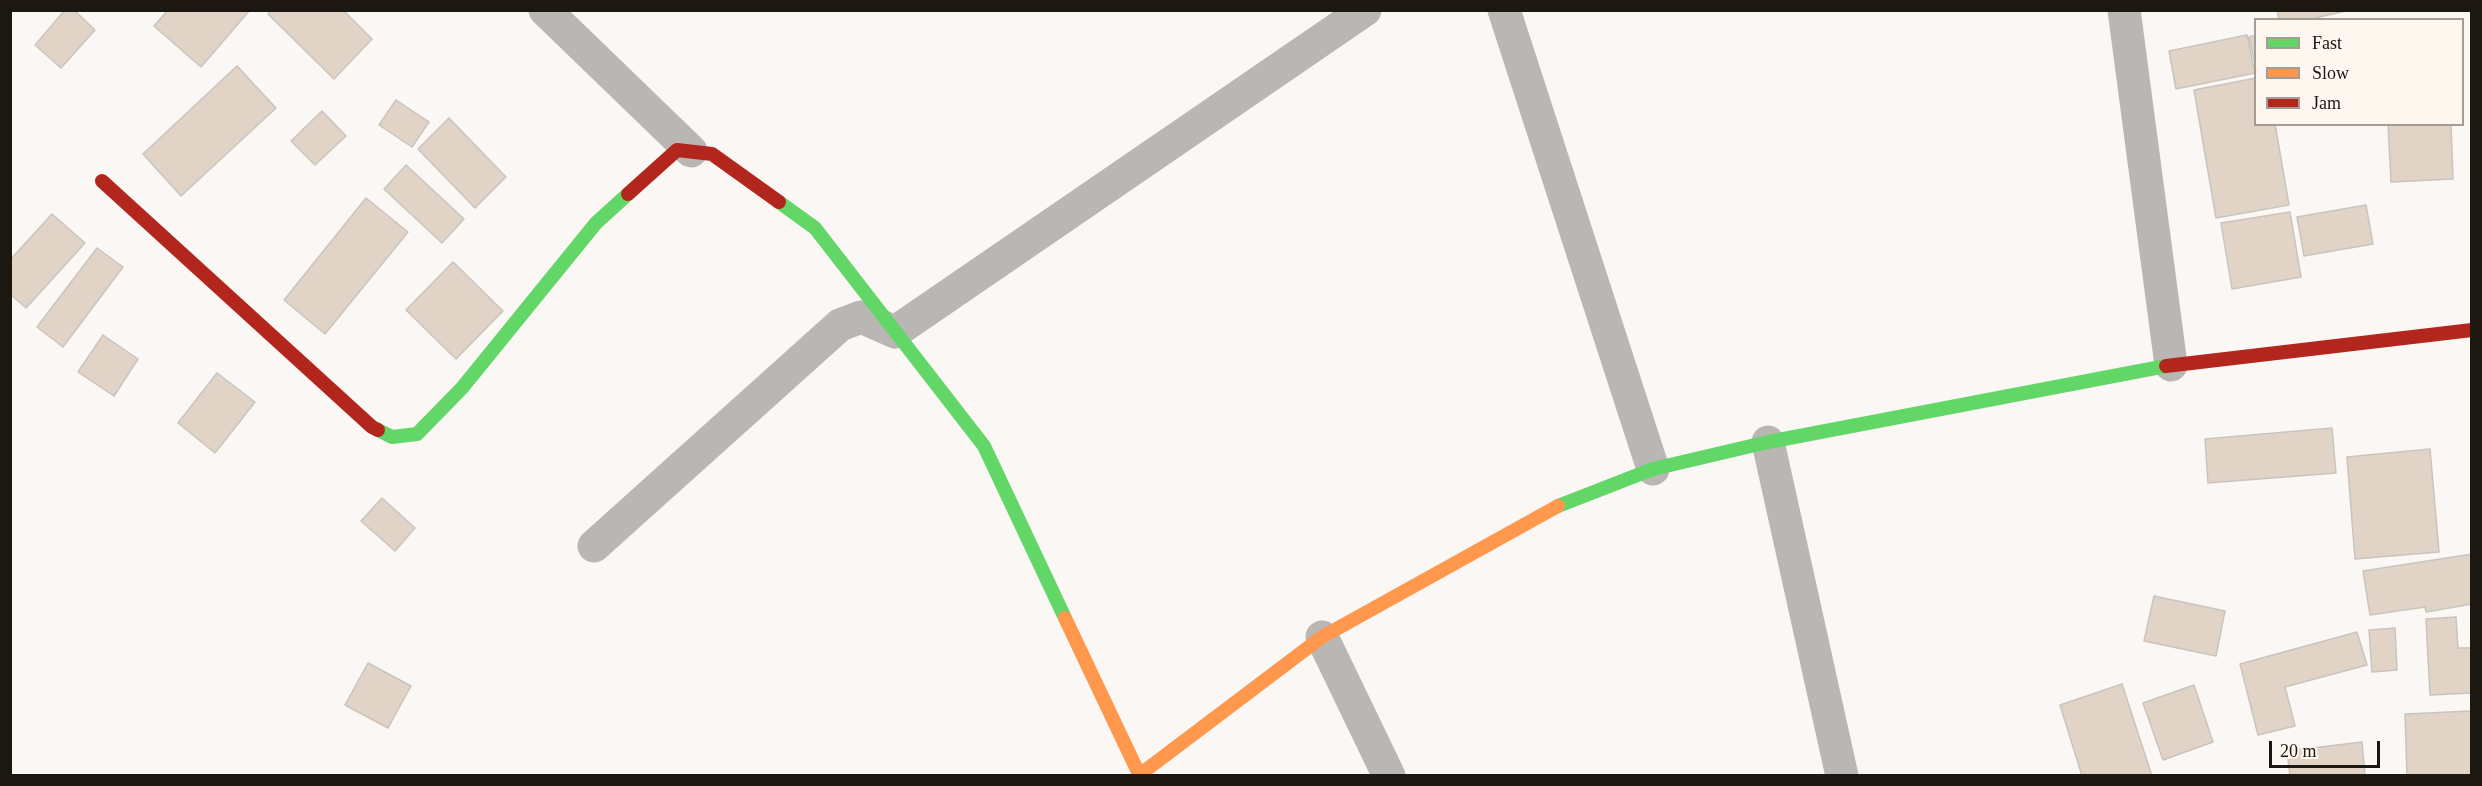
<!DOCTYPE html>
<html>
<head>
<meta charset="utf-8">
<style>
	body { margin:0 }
	#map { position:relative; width:2482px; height:786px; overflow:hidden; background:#faf7f4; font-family:Georgia,serif }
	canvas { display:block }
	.frame { position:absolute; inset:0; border:12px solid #1c1710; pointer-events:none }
	.legend { position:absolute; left:2254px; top:18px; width:210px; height:108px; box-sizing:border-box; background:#fef7f0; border:2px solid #a49d96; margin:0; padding:8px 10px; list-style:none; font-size:18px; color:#1c1710 }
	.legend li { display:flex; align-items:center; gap:12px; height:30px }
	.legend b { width:30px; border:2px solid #a49d96 }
	.scale { position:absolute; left:2269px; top:741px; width:111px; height:27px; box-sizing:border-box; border:3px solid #1c1710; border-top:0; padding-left:8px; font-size:18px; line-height:21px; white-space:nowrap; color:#1c1710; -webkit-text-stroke:4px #fef7f0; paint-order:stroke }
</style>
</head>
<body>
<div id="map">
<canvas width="2482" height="786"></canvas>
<div class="frame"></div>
<ul class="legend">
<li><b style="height:8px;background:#63d668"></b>Fast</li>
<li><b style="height:8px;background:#ff974d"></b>Slow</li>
<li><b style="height:8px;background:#b3261e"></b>Jam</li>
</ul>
<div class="scale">20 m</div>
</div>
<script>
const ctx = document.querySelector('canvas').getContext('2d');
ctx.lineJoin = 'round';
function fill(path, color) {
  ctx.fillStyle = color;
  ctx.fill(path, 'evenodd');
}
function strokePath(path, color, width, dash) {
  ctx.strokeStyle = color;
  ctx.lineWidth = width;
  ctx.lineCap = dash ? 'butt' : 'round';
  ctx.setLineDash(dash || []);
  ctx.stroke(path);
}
const building = new Path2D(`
	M65,10H74L95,30L61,68L35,45Z
	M168,10H250L201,67L154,26Z
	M272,10H343L372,39L334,79L268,14Z
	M2277,10H2346V11L2306,20H2279Z
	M2247,35L2255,73L2176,89L2169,51Z
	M2256,35V67L2249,37Z
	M237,66L276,108L181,196L143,154Z
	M2256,78V124H2275L2289,205L2216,218L2194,90Z
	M396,100L429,122L412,147L379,125Z
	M322,111L346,136L315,165L291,141Z
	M449,118L506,177L475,208L418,149Z
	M2388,124H2451L2453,179L2391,182Z
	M406,165L464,219L442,243L384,189Z
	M366,198L408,232L325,334L284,300Z
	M2366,205L2373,244L2304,256L2297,217Z
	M2290,212L2301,277L2232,289L2221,223Z
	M52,214L85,243L26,308L10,294V260Z
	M97,248L123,267L63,347L37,327Z
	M453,262L503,311L456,359L406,310Z
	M103,335L138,359L114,396L78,372Z
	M217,373L255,402L215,453L178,423Z
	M2332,428L2336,473L2208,483L2205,439Z
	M2430,449L2439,552L2355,559L2347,457Z
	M382,498L415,528L395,551L361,521Z
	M2472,554V604L2426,612L2425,607L2370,615L2363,571Z
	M2154,596L2225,611L2216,656L2144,641Z
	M2456,617L2458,648H2472V693L2430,695L2426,619Z
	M2395,628L2397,670L2372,672L2369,630Z
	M2357,632L2367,665L2285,687L2295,726L2258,735L2240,664Z
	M368,663L411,686L388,728L345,705Z
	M2122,684L2152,776H2082L2060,705Z
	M2194,685L2213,742L2163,760L2143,703Z
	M2472,711V776H2407L2405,714Z
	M2362,742L2365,776H2290L2287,751Z`);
fill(building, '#e1d4c6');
strokePath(building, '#c8c4bf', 1.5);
strokePath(new Path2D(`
	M545,10L691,151
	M1504,10L1653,469
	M2124,10L2171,365
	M1768,442L1842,776
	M594,546L840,325L861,317L895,332L1365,10
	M1322,637L1389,776`), '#b9b6b3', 33);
strokePath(new Path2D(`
	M779,202L815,228L984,446L1065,618
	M378,430L392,437L417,434L462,388L596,223L628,194
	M1558,506L1653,469L1768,442L2166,366`), '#63d668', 14);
strokePath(new Path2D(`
	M1065,618L1139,774
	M1138,776L1322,637L1558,506`), '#ff974d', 14);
strokePath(new Path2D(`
	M102,181L372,427L378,430
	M628,194L677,150L712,154L779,202
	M2166,366L2472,330`), '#b3261e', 14);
</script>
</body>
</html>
